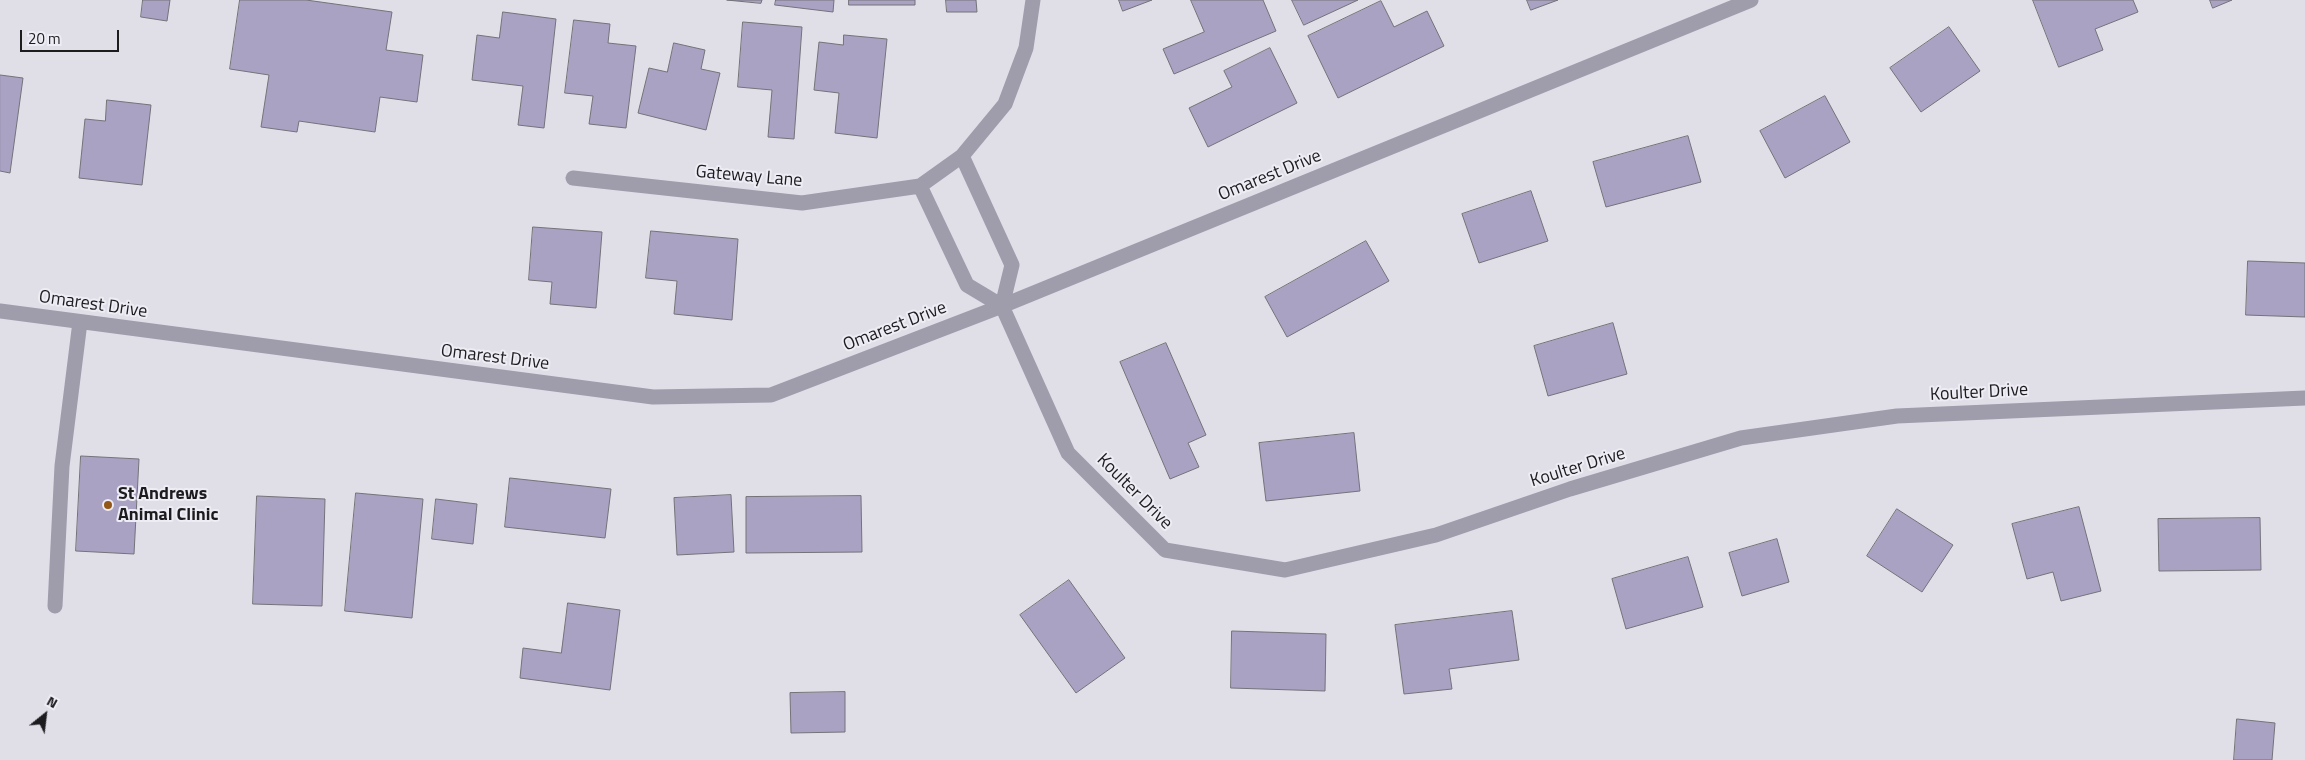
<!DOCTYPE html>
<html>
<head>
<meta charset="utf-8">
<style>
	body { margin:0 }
	#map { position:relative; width:2305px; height:760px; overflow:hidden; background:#e0dee7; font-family:"Titillium Web",sans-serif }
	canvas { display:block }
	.north { position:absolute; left:20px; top:690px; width:50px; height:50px; -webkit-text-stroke:4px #eeecf4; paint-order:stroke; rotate:29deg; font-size:14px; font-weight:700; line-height:20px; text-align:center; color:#1c1b1e }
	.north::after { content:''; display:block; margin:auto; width:18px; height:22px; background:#1c1b1e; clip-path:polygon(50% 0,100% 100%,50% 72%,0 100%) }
	.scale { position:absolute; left:20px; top:30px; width:99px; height:22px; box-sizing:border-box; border:2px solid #1c1b1e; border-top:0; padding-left:6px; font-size:15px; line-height:18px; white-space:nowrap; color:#1c1b1e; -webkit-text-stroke:4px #eeecf4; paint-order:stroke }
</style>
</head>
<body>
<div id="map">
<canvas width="2305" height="760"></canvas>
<div class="north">N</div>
<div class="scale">20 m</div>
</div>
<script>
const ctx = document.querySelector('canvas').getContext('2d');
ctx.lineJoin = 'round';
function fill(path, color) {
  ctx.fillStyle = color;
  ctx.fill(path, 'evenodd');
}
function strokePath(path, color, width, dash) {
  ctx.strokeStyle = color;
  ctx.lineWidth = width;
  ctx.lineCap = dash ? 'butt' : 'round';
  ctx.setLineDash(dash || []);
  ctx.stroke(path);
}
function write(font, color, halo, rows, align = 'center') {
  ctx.font = font + ' "Titillium Web",sans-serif';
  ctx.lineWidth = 4;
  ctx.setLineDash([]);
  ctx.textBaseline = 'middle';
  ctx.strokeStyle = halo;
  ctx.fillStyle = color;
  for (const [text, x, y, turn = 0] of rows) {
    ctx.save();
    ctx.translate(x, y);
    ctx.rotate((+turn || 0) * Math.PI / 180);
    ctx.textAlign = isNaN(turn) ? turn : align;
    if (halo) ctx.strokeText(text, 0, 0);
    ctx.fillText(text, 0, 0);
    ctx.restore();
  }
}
const building = new Path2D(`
	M143,0H170L167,21L141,17Z
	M240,0H306L392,12L386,50L423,55L417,102L380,97L375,132L299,121L297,132L261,127L269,75L230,69Z
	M727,0H762L761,3Z
	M776,0H834L833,12L775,5Z
	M849,0H915V5H849Z
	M946,0H976L977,12H947Z
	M1119,0H1152L1123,11Z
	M1191,0H1263L1276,31L1174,74L1163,49L1204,32Z
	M1292,0H1358L1304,25Z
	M1527,0H1558L1531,10Z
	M2033,0H2133L2138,12L2095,29L2103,50L2059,67Z
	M2210,0H2232L2213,8Z
	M1381,1L1394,27L1427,11L1444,46L1338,98L1308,36Z
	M503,12L556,19L544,128L518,125L523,86L472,80L477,35L499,38Z
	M574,20L610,24L608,43L636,46L626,128L589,124L593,96L565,93Z
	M743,22L802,27L794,139L768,137L772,90L738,87Z
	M1949,27L1980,71L1921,112L1890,68Z
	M844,35L887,39L877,138L835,133L839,93L814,90L819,42L843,45Z
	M674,43L705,50L701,69L720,73L706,130L638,113L649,68L667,72Z
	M1270,48L1297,103L1208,147L1189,108L1232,87L1224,71Z
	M0,75L23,78L10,173L0,171Z
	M1825,96L1850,142L1785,178L1760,131Z
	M107,100L151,105L142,185L79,178L85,119L105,121Z
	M1688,136L1701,182L1606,207L1593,162Z
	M1531,191L1548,241L1479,263L1462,214Z
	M533,227L602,232L596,308L550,304L552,282L529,280Z
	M651,231L738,239L732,320L674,314L677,281L646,278Z
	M1366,241L1389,281L1287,337L1265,297Z
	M2248,261L2305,263V317L2246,315Z
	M1613,323L1627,374L1548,396L1534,346Z
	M1166,343L1206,435L1188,443L1199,467L1170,479L1120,362Z
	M1354,433L1360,491L1266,501L1259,443Z
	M81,456L139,459L134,554L76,551Z
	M510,478L611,489L605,538L505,527Z
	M356,493L423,499L412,618L345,611Z
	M731,495L734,552L677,555L674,498Z
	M257,496L325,499L322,606L253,604Z
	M861,496L862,552L746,553V497Z
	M436,499L477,504L473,544L432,539Z
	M2079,507L2101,591L2061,601L2053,572L2027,579L2012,524Z
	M1897,509L1953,545L1922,592L1867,556Z
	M2260,518L2261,570L2159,571L2158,519Z
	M1777,539L1789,582L1742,596L1729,553Z
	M1688,557L1703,607L1626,629L1612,579Z
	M1069,580L1125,658L1076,693L1020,615Z
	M568,603L620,610L610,690L520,678L523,648L561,653Z
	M1512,611L1519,660L1449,669L1452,689L1404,694L1395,625Z
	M1232,631L1326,634L1325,691L1231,688Z
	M845,692V732L791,733L790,693Z
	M2237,719L2275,723L2272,760H2234Z`);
fill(building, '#aaa2c3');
strokePath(building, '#747279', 1);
strokePath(new Path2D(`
	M962,156L1012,265L1002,306
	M573,178L802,203L920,186L962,156L1005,104L1026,48L1033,0
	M920,186L967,285L1002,306
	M1002,306L1068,453L1165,550L1285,570L1436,535L1570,489L1741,438L1897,416L2305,398
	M0,311L653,397L771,395L1002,306L1751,0
	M55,606L62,466L80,322`), '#9f9cab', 15);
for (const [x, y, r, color] of [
	[108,505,5,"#935717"]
]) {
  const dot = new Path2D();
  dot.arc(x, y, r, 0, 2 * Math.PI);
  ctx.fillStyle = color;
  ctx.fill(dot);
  strokePath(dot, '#eeecf4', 2);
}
write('18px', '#1c1b1e', '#eeecf4', [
	["Omarest Drive",1270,176,-22],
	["Gateway Lane",749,177,5],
	["Omarest Drive",93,305,8],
	["Omarest Drive",895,327,-21],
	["Omarest Drive",495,358,7],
	["Koulter Drive",1979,393,-3],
	["Koulter Drive",1578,468,-17],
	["Koulter Drive",1134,492,45]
]);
write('bold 18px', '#1c1b1e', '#eeecf4', [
	["St Andrews",118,495],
	["Animal Clinic",118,516]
], 'left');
</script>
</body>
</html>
